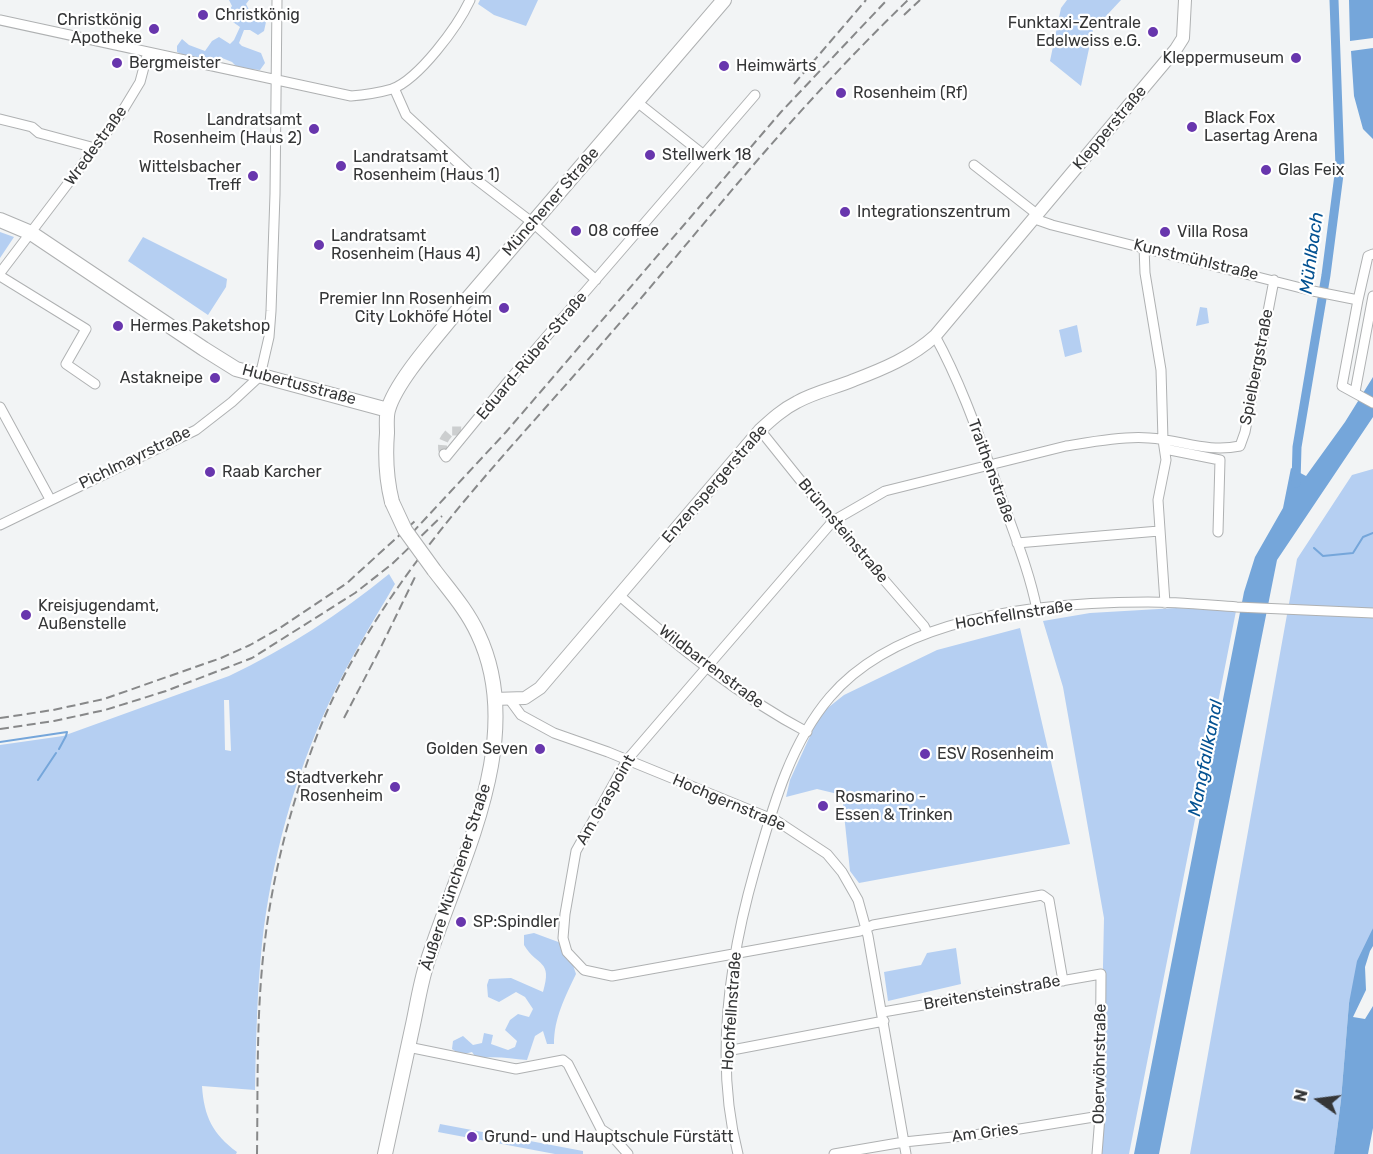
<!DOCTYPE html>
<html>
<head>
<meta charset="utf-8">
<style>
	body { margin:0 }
	#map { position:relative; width:1373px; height:1154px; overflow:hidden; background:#f2f4f5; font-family:Rubik,sans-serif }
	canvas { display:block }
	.north { position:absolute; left:1289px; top:1070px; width:60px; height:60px; -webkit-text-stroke:4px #fff; paint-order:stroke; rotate:284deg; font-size:16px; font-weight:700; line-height:24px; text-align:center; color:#353637 }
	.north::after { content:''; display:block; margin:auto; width:21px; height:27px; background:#353637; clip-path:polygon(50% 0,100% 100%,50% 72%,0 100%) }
</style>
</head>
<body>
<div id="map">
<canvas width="1373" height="1154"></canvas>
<div class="north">N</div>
</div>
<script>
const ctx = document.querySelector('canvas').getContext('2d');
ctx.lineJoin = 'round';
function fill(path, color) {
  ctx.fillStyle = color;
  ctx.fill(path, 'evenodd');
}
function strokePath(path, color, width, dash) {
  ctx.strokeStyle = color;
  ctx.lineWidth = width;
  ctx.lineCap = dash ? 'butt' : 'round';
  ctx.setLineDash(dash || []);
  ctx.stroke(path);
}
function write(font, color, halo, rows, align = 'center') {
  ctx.font = font + ' Rubik,sans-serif';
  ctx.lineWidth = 4.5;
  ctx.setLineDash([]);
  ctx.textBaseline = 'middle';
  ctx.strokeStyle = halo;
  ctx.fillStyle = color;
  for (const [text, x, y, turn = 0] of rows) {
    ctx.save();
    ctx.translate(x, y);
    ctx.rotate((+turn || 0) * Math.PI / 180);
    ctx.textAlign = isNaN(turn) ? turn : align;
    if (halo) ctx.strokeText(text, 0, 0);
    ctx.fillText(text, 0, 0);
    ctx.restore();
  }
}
fill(new Path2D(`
	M229,0H249L246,4L253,17H262L266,22L264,31L258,35L250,30H244L239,43L242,46L261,53L265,63L260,70L238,68L232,62L222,58L213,60L188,57L177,52V46L182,39L189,45L205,51L212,41L219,37L230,44L234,40L240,27L230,20L227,13L232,6Z
	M480,0H538L526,26L494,15L478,4Z
	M1067,0H1121L1093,30L1081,86L1050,61L1061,8Z
	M0,232L14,237L0,258Z
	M143,237L227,279L226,287L208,315L128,261Z
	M1200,307L1207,308L1209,323L1196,326Z
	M1077,325L1082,352L1065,357L1059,330Z
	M1373,469V928L1349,1003L1341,1100L1334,1154H1190L1297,559L1352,475Z
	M389,574L395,584C372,623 348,662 329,703C294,777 271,862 262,944C257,992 256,1041 255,1090L202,1086C204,1117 213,1134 237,1152L236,1154H0V745L63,736L229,676C286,649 340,614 389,574ZM224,700H229L231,751L225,750Z
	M1176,608L1236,611L1129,1154H1099L1104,918L1063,687L1043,621L1090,613Z
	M1020,628L1070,844L859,883L850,871L842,795L817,789L786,797L790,780L820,714L844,695L937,650Z
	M534,933L561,943L572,962L576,974C565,997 554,1018 554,1044H547L543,1031L535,1036L527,1060C509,1059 495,1055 477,1059L472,1052L461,1055L452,1049L453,1041L463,1036L473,1045L482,1043L484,1033L493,1035L491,1044L508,1050L515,1047L517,1041L505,1030L510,1020L518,1014L529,1017L533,1009L525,997L516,992L499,1002L488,997L487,985L489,979L511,978L543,992C553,959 537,967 524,945V935Z
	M956,948L961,984L888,1001L884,972L921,965L927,953Z
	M440,1124L583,1151V1154H555L438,1132Z`), '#b5cff2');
fill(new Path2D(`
	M1349,0H1373V38L1350,41Z
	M1373,48V139L1363,129L1354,96L1351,51Z
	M1373,377V417L1277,560L1159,1154H1134L1244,592L1255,557L1283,508L1291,468L1306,476L1345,422Z
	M1373,928V946L1370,951L1365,967L1366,990L1353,1017L1365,1019L1373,1006V1128L1368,1154H1334L1341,1100L1349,1003L1357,961Z`), '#75a6da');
strokePath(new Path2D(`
	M1314,548L1323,556L1353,553L1363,537L1373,533
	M0,742L67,732L66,736L59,749
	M38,780L56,753`), '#75a6da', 2);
strokePath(new Path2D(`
	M1296,483L1297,447L1326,275L1340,167L1334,0`), '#75a6da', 9);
strokePath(new Path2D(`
	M444,454C440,444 444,438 451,431H463`), '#cccecf', 9, [9, 4.5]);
const minor = new Path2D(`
	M0,20L351,96C365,95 378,93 392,89C419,79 458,26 470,0
	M394,88L406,115L473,177L533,223L596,280
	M637,102L704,155
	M0,119L32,127L39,133L95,148
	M974,165L1038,215
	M1035,219L1052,225L1313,291L1358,300L1368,256L1373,254
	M1144,247L1145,273L1161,370L1163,440L1166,460L1158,500L1165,603
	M0,273L120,115L140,82L148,52
	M0,276L86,329L66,364L95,384
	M1358,300L1342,386L1373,403
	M935,336C962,385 980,439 999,491C1012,529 1029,569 1037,610
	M1355,392L1373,296
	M0,407L50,499
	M760,430L833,521L924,626L927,632
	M1165,449L1220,460L1218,532
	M444,454L446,457L510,379L755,95
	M0,525L196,430L232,402L260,376L269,337L271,311L275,194L277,0
	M1017,543L1159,531
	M620,596C677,646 739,696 807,732
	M510,700L521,715L554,733L608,752L777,821L827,854L842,872L858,900L868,936L906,1154
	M1063,981L1049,900L1042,895L873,925L860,931L612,976L584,970L567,952L563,938L565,914L576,851L627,760L707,667L833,521L885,491L1066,446C1091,442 1124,436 1149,438C1182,440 1207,453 1240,446L1245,432L1274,280
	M883,1012L1101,974L1100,1116L1097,1154
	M408,1047L516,1069L563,1060L568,1064L601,1129L613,1137L628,1154
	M727,1051L884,1021
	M738,1154C714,1061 729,960 755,869C772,810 789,745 830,697C900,615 1046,602 1148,602C1177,602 1207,605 1237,607C1282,609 1328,611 1373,613
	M834,1154L904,1142L1001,1132L1100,1116`);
const tertiary = new Path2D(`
	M494,699L525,698L540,688L760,430C772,419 783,409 797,402C815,392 835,388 854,380C883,369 912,357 935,336L1176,49L1183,38L1185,0`);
const secondary = new Path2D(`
	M0,220L31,233L204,349L236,369L388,410
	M392,502C386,478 385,458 387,433C387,426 386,417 388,410C396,381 438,335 458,310L724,0
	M385,1154C394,1112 403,1071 412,1029C417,1007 420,984 427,963C459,862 528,739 478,634C467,610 450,591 434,570`);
strokePath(minor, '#afb1b2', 11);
strokePath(tertiary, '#afb1b2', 14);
strokePath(secondary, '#afb1b2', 16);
strokePath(minor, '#fff', 9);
strokePath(tertiary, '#fff', 12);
strokePath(secondary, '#fff', 14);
strokePath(new Path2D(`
	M904,15L920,0
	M794,84L866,0
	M412,533L506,432L781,112L887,0
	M0,718L53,710L104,699L221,658L250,645L280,628L347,583L415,521
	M344,718L379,651L415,577
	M0,729L54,721L105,710L166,691L252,658L355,593L392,564L442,516
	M257,1154C258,1083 256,1011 265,940C273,874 290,809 313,746C372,586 496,467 605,340C675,260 740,177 812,99C843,65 875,32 908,0`), '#878889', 2, [9, 4.5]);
const secondaryBridge = new Path2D(`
	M392,502L405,530L434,570`);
strokePath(secondaryBridge, '#afb1b2', 16, []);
strokePath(secondaryBridge, '#fff', 14);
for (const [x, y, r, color] of [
	[203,15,6,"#6836ad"],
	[154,29,6,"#6836ad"],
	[1153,32,6,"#6836ad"],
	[1296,58,6,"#6836ad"],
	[117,63,6,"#6836ad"],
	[724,66,6,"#6836ad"],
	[841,93,6,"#6836ad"],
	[1192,127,6,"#6836ad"],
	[314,129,6,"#6836ad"],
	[650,155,6,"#6836ad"],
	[341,166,6,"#6836ad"],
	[1266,170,6,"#6836ad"],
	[253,176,6,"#6836ad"],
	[845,212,6,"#6836ad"],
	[576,231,6,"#6836ad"],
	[1165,232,6,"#6836ad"],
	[319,245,6,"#6836ad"],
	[504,308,6,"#6836ad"],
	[118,326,6,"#6836ad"],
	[215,378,6,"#6836ad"],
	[210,472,6,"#6836ad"],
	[26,615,6,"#6836ad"],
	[540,749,6,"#6836ad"],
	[925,754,6,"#6836ad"],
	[395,787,6,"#6836ad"],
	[823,806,6,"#6836ad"],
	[461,922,6,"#6836ad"],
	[472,1137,6,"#6836ad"]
]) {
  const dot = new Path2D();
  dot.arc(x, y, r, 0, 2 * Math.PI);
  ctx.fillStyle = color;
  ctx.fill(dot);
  strokePath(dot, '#fff', 2);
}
write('16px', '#353637', '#fff', [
	["Christkönig",215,15],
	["Christkönig",142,20,"right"],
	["Apotheke",142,38,"right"],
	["Funktaxi-Zentrale",1141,23,"right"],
	["Edelweiss e.G.",1141,41,"right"],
	["Kleppermuseum",1284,58,"right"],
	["Bergmeister",129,63],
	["Heimwärts",736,66],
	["Rosenheim (Rf)",853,93],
	["Black Fox",1204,118],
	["Lasertag Arena",1204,136],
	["Landratsamt",302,120,"right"],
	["Rosenheim (Haus 2)",302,138,"right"],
	["Stellwerk 18",662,155],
	["Landratsamt",353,157],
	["Rosenheim (Haus 1)",353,175],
	["Wittelsbacher",241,167,"right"],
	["Treff",241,185,"right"],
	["Glas Feix",1278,170],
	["Integrationszentrum",857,212],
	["08 coffee",588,231],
	["Villa Rosa",1177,232],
	["Landratsamt",331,236],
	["Rosenheim (Haus 4)",331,254],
	["Premier Inn Rosenheim",492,299,"right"],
	["City Lokhöfe Hotel",492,317,"right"],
	["Hermes Paketshop",130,326],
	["Astakneipe",203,378,"right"],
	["Raab Karcher",222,472],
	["Kreisjugendamt,",38,606],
	["Außenstelle",38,624],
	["Golden Seven",528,749,"right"],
	["ESV Rosenheim",937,754],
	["Stadtverkehr",383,778,"right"],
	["Rosenheim",383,796,"right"],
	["Rosmarino -",835,797],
	["Essen & Trinken",835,815],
	["SP:Spindler",473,922],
	["Grund- und Hauptschule Fürstätt",484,1137]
], 'left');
write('16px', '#353637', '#fff', [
	["Klepperstraße",1110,128,-50],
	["Wredestraße",96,146,-54],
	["Münchener Straße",551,202,-49],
	["Kunstmühlstraße",1196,260,14],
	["Eduard-Rüber-Straße",532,356,-50],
	["Spielbergstraße",1257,367,-79],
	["Hubertusstraße",299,385,15],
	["Pichlmayrstraße",135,458,-26],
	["Traithenstraße",991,471,70],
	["Enzenspergerstraße",715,484,-49],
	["Brünnsteinstraße",843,531,50],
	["Hochfellnstraße",1014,615,-9],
	["Wildbarrenstraße",711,667,37],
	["Am Graspoint",606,800,-60],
	["Hochgernstraße",729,803,23],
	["Äußere Münchener Straße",456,877,-72],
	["Breitensteinstraße",992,993,-10],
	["Hochfellnstraße",732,1011,-86],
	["Oberwöhrstraße",1100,1064,-89],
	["Am Gries",985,1133,-7]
]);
write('italic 18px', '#045292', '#fff', [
	["Mühlbach",1312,253,-82],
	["Mangfallkanal",1206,758,-79]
]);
</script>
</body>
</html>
